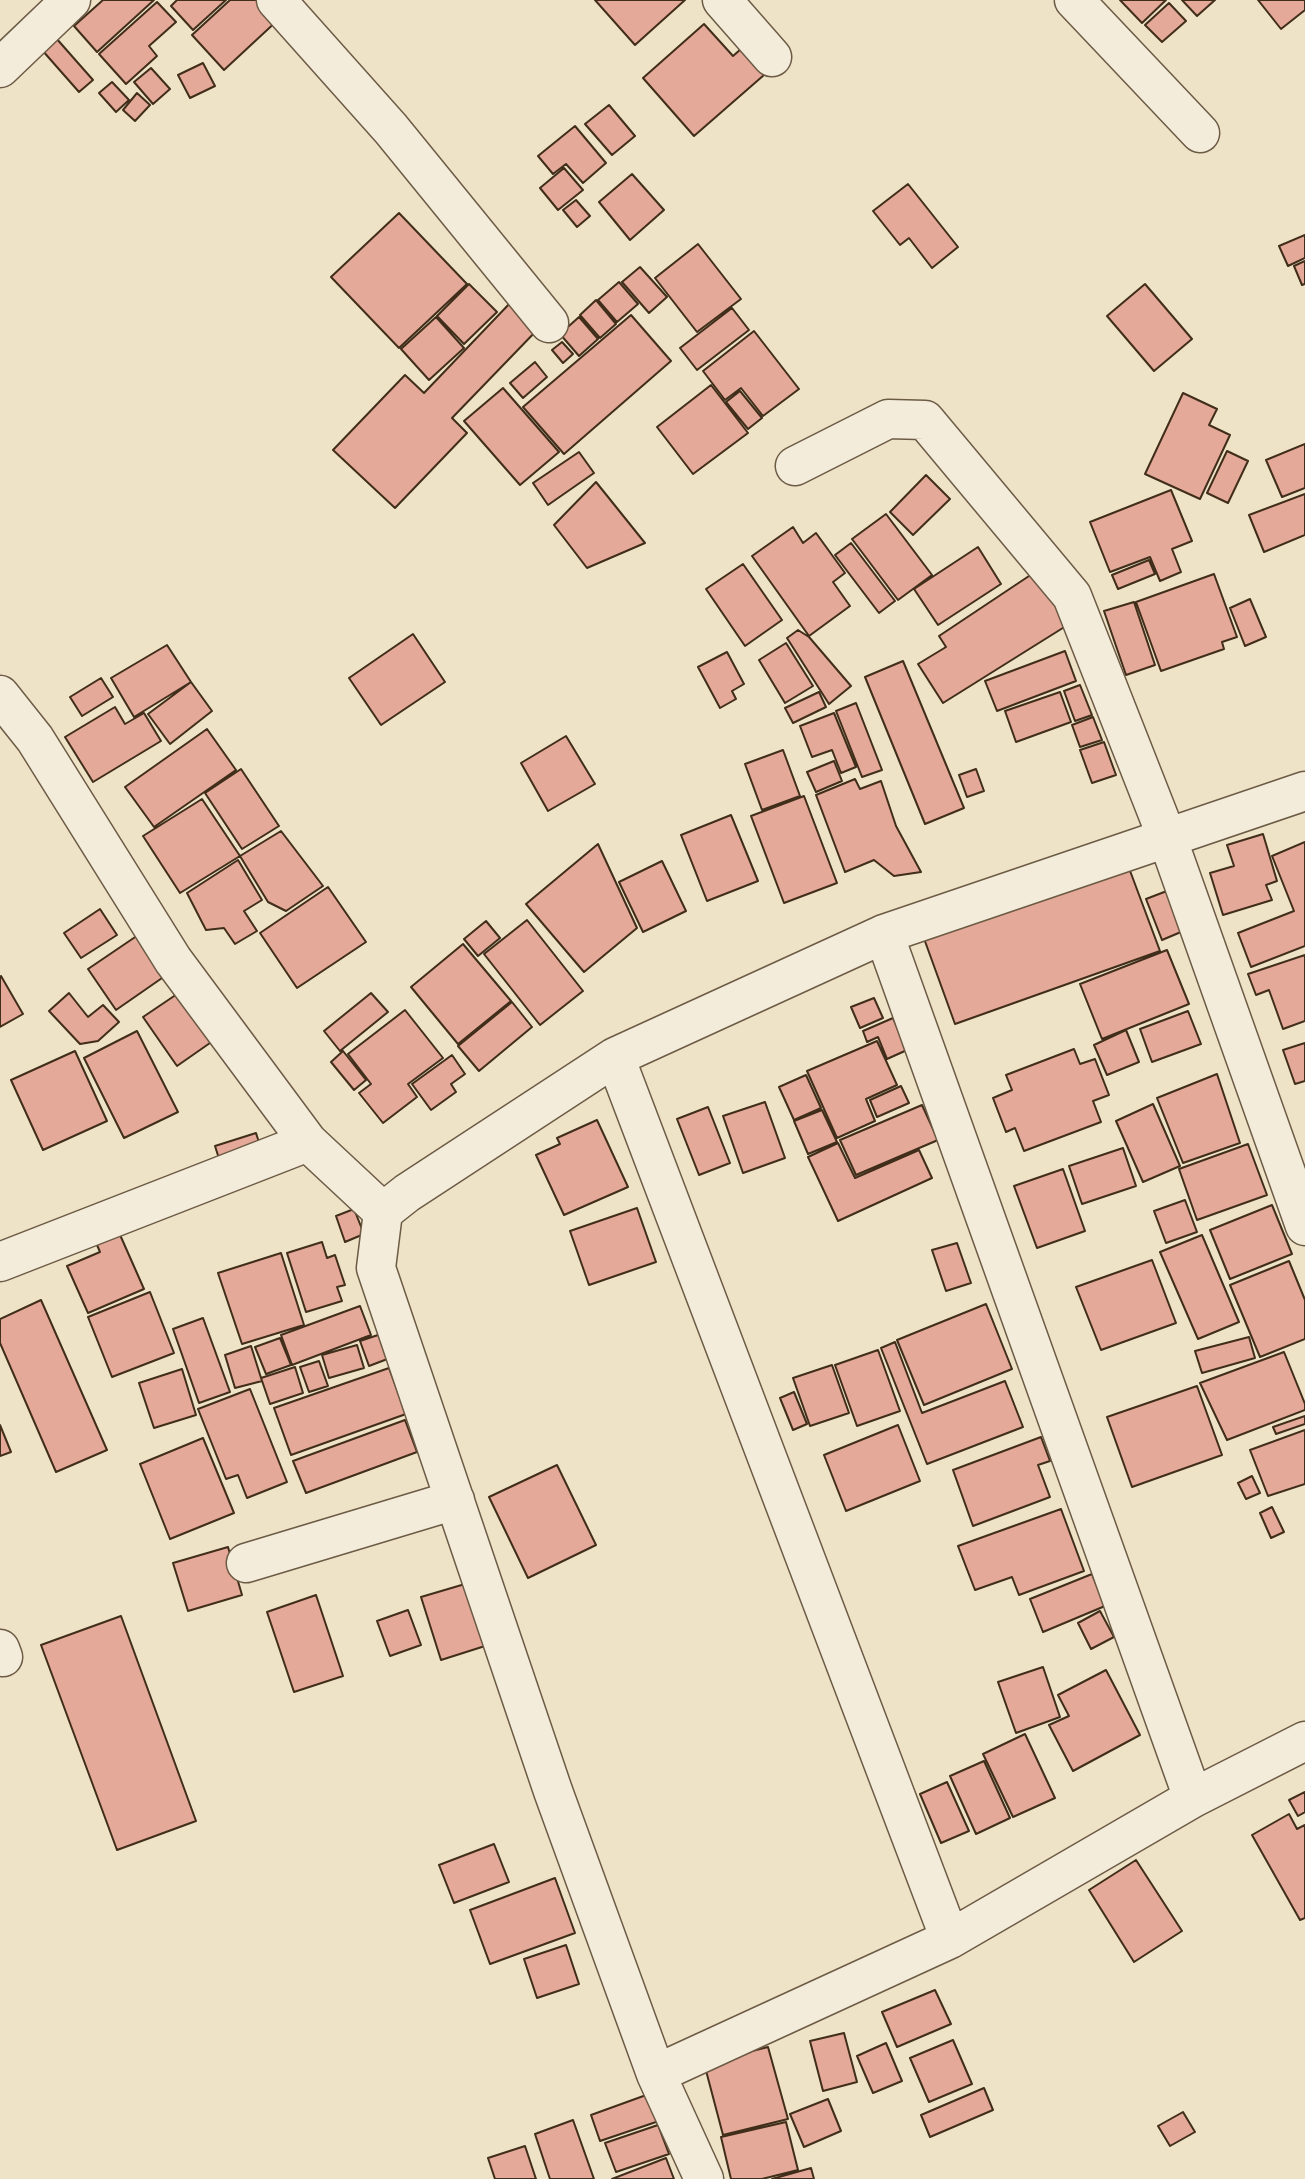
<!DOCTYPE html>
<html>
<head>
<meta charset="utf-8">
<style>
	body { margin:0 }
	canvas { display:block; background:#eee2c7 }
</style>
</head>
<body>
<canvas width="1305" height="2179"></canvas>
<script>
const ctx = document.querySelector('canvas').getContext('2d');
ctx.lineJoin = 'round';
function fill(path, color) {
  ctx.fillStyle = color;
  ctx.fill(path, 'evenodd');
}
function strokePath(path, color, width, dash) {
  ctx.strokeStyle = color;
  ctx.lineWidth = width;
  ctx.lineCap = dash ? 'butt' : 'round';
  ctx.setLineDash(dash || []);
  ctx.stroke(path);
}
const building = new Path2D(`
	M103,0H154L97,52L74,26Z
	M177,0H226L193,30L171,6Z
	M230,0H263L280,18L224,70L192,35Z
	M595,0H685L635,45Z
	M1120,0H1166L1142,23Z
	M1182,0H1215L1197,16Z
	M1258,0H1305V10L1281,29Z
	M157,2L176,22L149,46L157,56L126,84L99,54Z
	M1169,3L1186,21L1162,42L1145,25Z
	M704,24L733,56L741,49L764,75L694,136L643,78Z
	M56,38L93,80L79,92L42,50Z
	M203,63L215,86L190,98L178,75Z
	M151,68L170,89L153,104L134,82Z
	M112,82L129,100L116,112L99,93Z
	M137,93L150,105L135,121L123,110Z
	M609,105L635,136L612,155L585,124Z
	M575,126L606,163L583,183L566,164L553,174L538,156Z
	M564,168L583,190L558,210L540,188Z
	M632,174L664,210L630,240L599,202Z
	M908,184L958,247L932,268L909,238L900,245L873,211Z
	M576,200L590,216L577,227L563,210Z
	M399,213L467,284L399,348L331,277Z
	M1305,235V258L1288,266L1279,246Z
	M698,244L741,299L697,332L655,278Z
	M1305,261V284L1302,285L1294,266Z
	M640,267L667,297L649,313L622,282Z
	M619,282L638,304L617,322L598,300Z
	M469,284L497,312L464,344L437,316Z
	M1145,284L1192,339L1154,371L1107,316Z
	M596,300L616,324L600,338L580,315Z
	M512,301L539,328L452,418L467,433L395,508L333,450L405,375L424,393Z
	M732,308L749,330L697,370L680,348Z
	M631,315L671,361L564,454L523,407Z
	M436,317L464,348L429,380L401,349Z
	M579,317L598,339L579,356L560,334Z
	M754,331L799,389L763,416L741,388L725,400L703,371Z
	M562,342L573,354L563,363L552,350Z
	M535,362L547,377L523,398L510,383Z
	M711,385L748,433L693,474L657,427Z
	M503,388L559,452L520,485L464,421Z
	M740,391L762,418L748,429L726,402Z
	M1183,393L1217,409L1209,425L1230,435L1200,499L1145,474Z
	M1305,444V488L1282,497L1266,460Z
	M1227,451L1248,461L1228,503L1207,493Z
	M579,452L594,473L548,505L533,483Z
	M926,475L950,499L913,535L890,512Z
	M596,482L645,543L587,568L554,525Z
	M1171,490L1192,541L1172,549L1181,572L1160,581L1150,557L1110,572L1090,522Z
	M1305,494V535L1264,552L1249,515Z
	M886,514L932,575L898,600L852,539Z
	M793,527L803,543L816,533L845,573L833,582L850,606L809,636L752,556Z
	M851,543L895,601L879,613L835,555Z
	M978,547L1001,584L938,625L914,589Z
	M1149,560L1155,574L1118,589L1112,575Z
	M743,564L782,620L745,646L706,589Z
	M1038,570L1066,626L943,703L918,664L946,647L939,636Z
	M1214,574L1237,637L1222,642L1224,649L1161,671L1136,602Z
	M1250,599L1266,637L1245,646L1230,608Z
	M1134,602L1155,665L1126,675L1104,611Z
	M798,630L809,637L851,686L829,704L787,638Z
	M413,634L445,682L381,725L349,678Z
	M786,643L813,686L785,703L759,660Z
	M167,645L191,682L134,717L111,678Z
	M1065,651L1076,681L997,711L985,681Z
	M727,652L744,684L732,691L736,699L720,708L698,667Z
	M903,661L964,808L925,824L865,677Z
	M101,678L113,697L82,716L70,697Z
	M191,682L212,711L170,744L148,714Z
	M1080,685L1092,715L1075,721L1064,691Z
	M819,692L826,707L793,723L785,708Z
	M1060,692L1071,722L1016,742L1005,711Z
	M856,703L882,770L862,777L836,711Z
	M115,707L125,724L144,713L161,741L93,782L65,737Z
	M834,713L856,767L841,773L832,750L812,757L800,726Z
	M1093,717L1102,740L1080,747L1072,725Z
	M207,729L236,770L154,827L125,787Z
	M566,736L595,784L548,811L521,763Z
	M1104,742L1116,775L1092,783L1080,750Z
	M783,750L800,796L762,810L745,764Z
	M834,761L842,781L816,792L807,772Z
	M241,769L279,826L242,849L205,793Z
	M976,769L984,791L967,797L959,775Z
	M855,779L860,789L881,781L896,826L921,872L894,876L874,860L845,872L816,795Z
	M804,796L837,883L784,903L751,816Z
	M202,799L240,856L180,893L143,836Z
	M731,815L758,881L707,901L681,835Z
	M281,831L323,886L286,911L268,902L240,856Z
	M1263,834L1277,881L1266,885L1272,900L1223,915L1210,873L1234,866L1227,845Z
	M1305,842V946L1251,967L1238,933L1294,911L1272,856Z
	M598,844L637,928L584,972L526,904Z
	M238,860L262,900L244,911L257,931L235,944L224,928L206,930L187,893Z
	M1126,860L1160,951L955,1024L922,933Z
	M662,861L686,911L643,932L619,882Z
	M328,887L366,942L297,988L260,933Z
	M1172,889L1188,929L1162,940L1146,899Z
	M100,909L117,935L81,958L64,933Z
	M527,920L583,991L540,1025L484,954Z
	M486,921L500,938L478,956L464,939Z
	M147,929L175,969L116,1010L88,969Z
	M463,944L511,1001L458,1044L411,987Z
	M1167,950L1189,1004L1102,1039L1080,984Z
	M1305,955V1021L1283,1029L1269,990L1256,995L1248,974Z
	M1,976L23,1014L0,1027V977Z
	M186,988L220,1036L177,1066L143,1017Z
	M69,993L88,1017L103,1005L119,1022L98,1041L80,1044L49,1011Z
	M371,993L388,1012L340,1051L324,1031Z
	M874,998L883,1018L860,1028L851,1007Z
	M512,1002L532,1027L479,1071L458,1046Z
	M405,1010L443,1058L408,1084L417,1097L383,1123L359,1093L371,1084L348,1054Z
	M1188,1011L1201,1044L1152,1062L1140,1029Z
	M893,1018L907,1050L887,1059L878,1037L867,1042L863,1031Z
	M1126,1030L1139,1062L1107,1075L1094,1045Z
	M137,1031L178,1112L124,1138L84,1058Z
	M877,1041L897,1085L866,1099L875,1121L837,1138L807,1071Z
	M1305,1043V1081L1295,1084L1283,1050Z
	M1074,1049L1080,1064L1095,1059L1109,1095L1093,1101L1101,1122L1024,1151L1015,1128L1006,1132L993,1098L1012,1090L1006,1075Z
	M75,1051L107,1121L43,1150L11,1080Z
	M343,1051L366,1080L354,1090L331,1062Z
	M452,1055L465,1074L451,1084L456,1092L431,1110L412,1084Z
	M1217,1074L1240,1143L1183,1163L1157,1098Z
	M806,1075L821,1108L794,1120L779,1087Z
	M901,1086L909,1103L877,1117L870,1100Z
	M765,1102L785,1158L743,1173L723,1116Z
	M1153,1104L1180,1166L1143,1182L1116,1121Z
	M922,1105L938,1140L856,1175L840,1140Z
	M708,1107L730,1163L699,1175L677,1119Z
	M822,1110L837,1142L808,1154L794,1121Z
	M597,1120L628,1187L564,1215L536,1155L560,1144L557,1138Z
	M256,1133L264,1158L223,1171L215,1146Z
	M838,1143L855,1178L919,1150L932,1178L838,1221L808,1157Z
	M1248,1144L1267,1195L1197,1220L1179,1169Z
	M1123,1148L1136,1186L1082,1204L1069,1166Z
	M1063,1169L1085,1231L1037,1248L1014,1186Z
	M1185,1200L1197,1232L1166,1243L1154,1211Z
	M1272,1205L1292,1254L1230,1279L1210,1230Z
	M637,1208L656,1262L589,1285L570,1231Z
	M354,1209L364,1234L345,1242L336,1216Z
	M117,1228L144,1289L88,1313L67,1266L100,1252L94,1238Z
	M1202,1235L1239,1322L1198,1339L1160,1252Z
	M322,1242L327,1258L335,1255L345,1285L337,1287L342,1301L306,1312L287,1253Z
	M957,1243L971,1283L946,1291L932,1250Z
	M281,1253L304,1325L242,1344L218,1273Z
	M1152,1260L1176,1323L1101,1350L1076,1287Z
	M1289,1261L1305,1300V1339L1260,1357L1230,1285Z
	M150,1292L174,1353L112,1377L88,1317Z
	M41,1300L107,1450L56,1472L0,1343V1319Z
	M986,1304L1012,1369L924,1405L897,1340Z
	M360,1306L371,1335L292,1365L281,1335Z
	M203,1318L230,1392L199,1403L173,1329Z
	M381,1334L390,1358L369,1366L360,1341Z
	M1249,1337L1255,1358L1202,1373L1195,1351Z
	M280,1338L291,1365L266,1374L255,1347Z
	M895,1342L922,1413L1005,1381L1023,1427L927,1464L881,1348Z
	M357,1345L364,1368L329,1378L322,1355Z
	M251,1346L262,1381L235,1388L225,1355Z
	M878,1350L900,1411L857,1426L835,1365Z
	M1284,1352L1305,1404V1410L1227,1440L1200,1383Z
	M319,1361L328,1386L309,1392L300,1367Z
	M832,1365L849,1413L810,1426L793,1378Z
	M295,1367L303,1393L270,1404L261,1378Z
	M389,1368L406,1414L291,1455L274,1408Z
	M182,1369L196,1415L154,1428L139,1383Z
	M1197,1386L1222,1455L1132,1487L1107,1417Z
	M250,1389L287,1482L247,1498L238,1475L226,1479L198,1409Z
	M794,1392L807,1424L793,1430L780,1398Z
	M1305,1416V1424L1276,1434L1273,1427Z
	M405,1420L417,1452L306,1493L293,1461Z
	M0,1425L11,1452L0,1456Z
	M898,1425L920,1481L846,1511L824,1455Z
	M1305,1430V1484L1268,1496L1250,1450Z
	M1041,1437L1050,1461L1038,1465L1050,1497L973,1526L953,1470Z
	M203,1438L234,1513L170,1539L140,1464Z
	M557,1465L596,1545L528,1578L489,1497Z
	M1252,1476L1260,1493L1246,1499L1238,1483Z
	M1272,1507L1284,1532L1271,1538L1260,1513Z
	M1061,1509L1084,1571L1019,1595L1012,1577L975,1590L958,1546Z
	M228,1547L242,1595L188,1611L173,1563Z
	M1092,1574L1105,1606L1043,1632L1030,1599Z
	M465,1584L485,1646L441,1660L421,1597Z
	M316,1595L343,1676L294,1692L267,1612Z
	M408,1610L421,1645L390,1656L377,1621Z
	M1100,1611L1114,1637L1091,1649L1078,1623Z
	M121,1616L196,1821L117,1850L41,1645Z
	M1043,1667L1060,1717L1016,1733L998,1682Z
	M1106,1670L1140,1735L1073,1771L1049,1725L1069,1716L1058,1695Z
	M1025,1734L1055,1798L1013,1817L983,1754Z
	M984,1761L1010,1818L976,1834L950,1776Z
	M947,1782L969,1831L941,1843L920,1794Z
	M1305,1792V1812L1298,1816L1289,1800Z
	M1289,1814L1297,1829L1305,1825V1918L1300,1920L1252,1835Z
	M494,1844L509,1882L454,1903L439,1865Z
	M1136,1860L1182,1931L1134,1962L1089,1890Z
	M555,1878L575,1933L490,1964L470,1910Z
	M566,1945L579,1984L537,1998L524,1959Z
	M935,1990L951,2024L897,2047L882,2012Z
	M844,2033L857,2082L823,2091L810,2041Z
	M953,2040L972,2084L929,2102L910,2058Z
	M886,2043L902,2081L873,2093L857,2056Z
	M768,2047L788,2119L723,2135L704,2063Z
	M984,2088L993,2110L930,2137L921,2115Z
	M649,2094L659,2121L600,2141L591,2115Z
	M828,2099L841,2131L804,2147L790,2114Z
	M1183,2112L1195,2132L1170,2146L1158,2126Z
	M573,2120L594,2179H550L535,2134Z
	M786,2122L798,2170L762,2179H731L721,2137Z
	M658,2125L669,2154L616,2172L605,2143Z
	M525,2146L536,2179H495L488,2158Z
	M666,2158L674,2179H612Z
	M811,2168L814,2179H772Z`);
fill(building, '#e5a999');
strokePath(building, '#412e1a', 2);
const minor = new Path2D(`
	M276,0L391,129L549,323
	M722,0L772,57
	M1074,0L1200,133
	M0,68L71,0
	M795,466L888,419L925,420L1072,596L1168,840L1305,1226
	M0,695L35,739L173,960L308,1142L383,1212
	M884,934L1193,1798
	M615,1057L950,1939
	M0,1262L308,1142
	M246,1563L455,1500
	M0,1649L3,1657
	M656,2074L950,1939L1193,1798L1305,1741
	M704,2179L656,2074L553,1791L376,1268L383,1212L407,1193L615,1057L884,934L1305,791`);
strokePath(minor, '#6c5b45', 41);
strokePath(minor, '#f4ecdb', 38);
</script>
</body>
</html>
